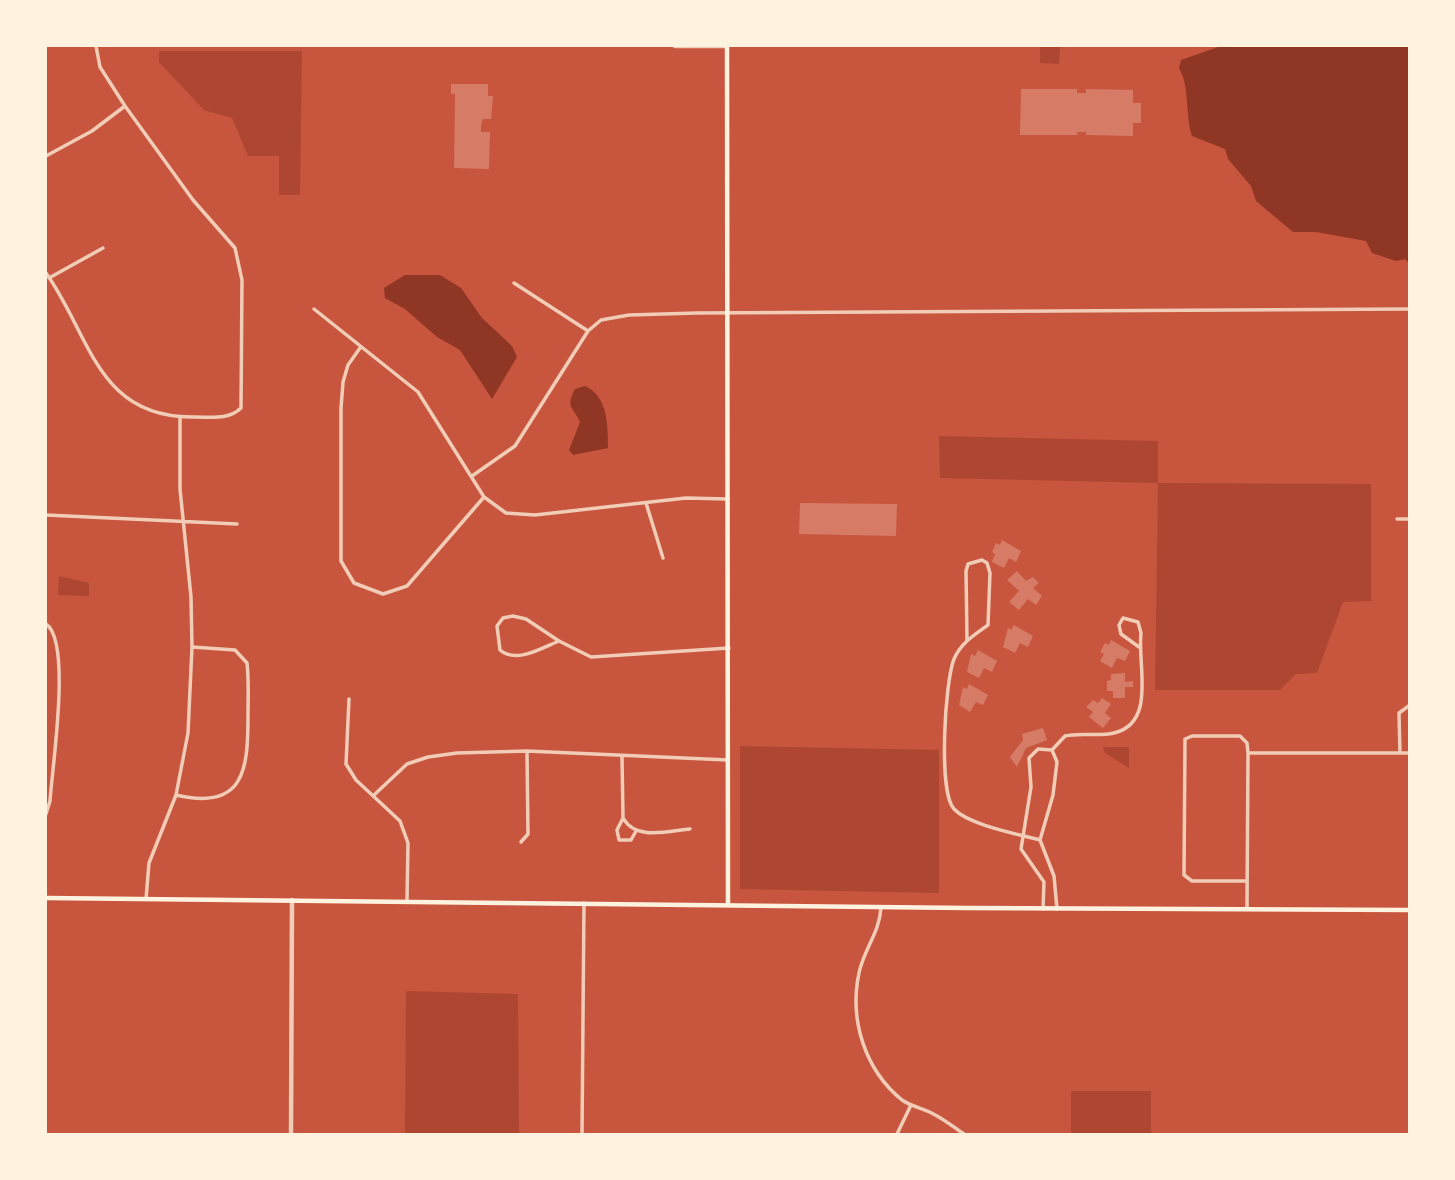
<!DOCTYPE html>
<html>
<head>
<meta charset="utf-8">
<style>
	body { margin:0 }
	#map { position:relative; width:1455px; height:1180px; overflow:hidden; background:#c8553d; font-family:"Open Sans",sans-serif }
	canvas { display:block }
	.frame { position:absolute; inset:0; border:47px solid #fff3e0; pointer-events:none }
</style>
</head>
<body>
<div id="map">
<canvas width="1455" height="1180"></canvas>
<div class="frame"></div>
</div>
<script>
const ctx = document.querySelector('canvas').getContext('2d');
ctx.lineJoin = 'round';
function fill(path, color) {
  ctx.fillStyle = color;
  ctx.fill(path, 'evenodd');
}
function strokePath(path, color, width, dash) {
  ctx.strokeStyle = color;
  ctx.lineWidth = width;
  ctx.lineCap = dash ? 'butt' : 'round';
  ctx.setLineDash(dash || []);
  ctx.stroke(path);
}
fill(new Path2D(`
	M1040,47H1060L1059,64L1040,63Z
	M159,51H302L300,195H279V156H248L232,118L204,110L159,62Z
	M939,436L1158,441V483L1371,484V601L1343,602L1317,673L1296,674L1280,690H1155L1158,483L940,478Z
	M59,576L89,583V596L58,595Z
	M740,746L939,750V893L740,889Z
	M1103,747H1129V768L1105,753Z
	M406,991L518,994L519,1134H405Z
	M1071,1091H1151V1134H1071Z`), '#ae4732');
fill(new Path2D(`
	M1221,46H1409V263L1405,259L1396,261L1372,253L1366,241L1316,232H1293L1256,201L1251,186L1228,159L1225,149L1192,136C1185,114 1190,87 1179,68L1181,60Z
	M405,275H440L461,288L482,318L512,346L517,357L492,399L460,350L437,337L405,309L385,298L384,288Z
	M585,386C608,396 608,426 608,448L573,455L569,450L580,422C573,406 565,408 575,389Z`), '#8f3625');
fill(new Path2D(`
	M451,84H488V96H493L491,119H483L481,125V132H490L489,169L454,168L455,94H451Z
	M1021,89H1077V93H1086V89L1133,90V103H1141V123H1133V136L1086,135V132H1077V135H1020Z
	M800,503L897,504L896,536L799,534Z
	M1002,540L1021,551L1016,562L1009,558L1004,568L992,562L995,554L992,552L996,543L1000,545Z
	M1017,571L1026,581L1033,577L1039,583L1033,588L1042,596L1036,605L1028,599L1019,610L1009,602L1019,591L1007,580Z
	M1014,625L1033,636L1028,647L1020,643L1015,653L1003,647L1008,628L1011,630Z
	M1111,640L1130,651L1125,661L1117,658L1112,668L1100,661L1104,654L1100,652L1105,643L1109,645Z
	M978,650L997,661L992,672L984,668L979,678L967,672L971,654L975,656Z
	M1125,673V682L1133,681V687H1125V698H1113V691H1107V681L1111,680V674Z
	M969,684L988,695L983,705L976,702L970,712L959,705L963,687L967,689Z
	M1102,698L1111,704L1105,713L1111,718L1103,728L1089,717L1093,712L1086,707L1093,700L1098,703Z
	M1043,728L1047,740L1026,748L1017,767L1010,757L1023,740L1022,734Z`), '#d67c66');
strokePath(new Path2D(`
	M46,156L92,131L125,106
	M46,273C91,336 97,419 195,417C211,417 229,420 241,408L242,280L235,248L193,200L125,106L100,67L96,46
	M49,278L103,248
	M514,283L588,331
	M314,309L418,392L484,497L506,513L535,515L686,498L728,499
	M360,348L348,365L343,382L341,408V561L354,583L383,594L407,586L484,497
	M472,476L515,446L588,331L601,320L629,315L697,313L1410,309
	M646,503L663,558
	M46,515L237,524
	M1397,519H1410
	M513,616L526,619L559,641C542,648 516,664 500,650L497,626L503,618Z
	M46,624C72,641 52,768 50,801L46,814
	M559,641L591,657L729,648
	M967,641L966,571L968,564L982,560L987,563L990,573L988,625C974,635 961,643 954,659C945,681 938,792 954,809C969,825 1018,834 1040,840
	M349,699L346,764L356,780L400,821L408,843L407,901
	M1052,750L1065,736C1081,732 1097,737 1114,733C1157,723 1137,664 1141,633L1138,622L1123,618L1119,625L1121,634L1139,647
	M1052,750L1057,762L1053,795L1040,840L1054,876L1057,909
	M1400,753L1399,713L1410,705
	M622,757L623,818C636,841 668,831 690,829
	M176,795C244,811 248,770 248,717C248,699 249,680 247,663L235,650L192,647
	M374,795L407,764L428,757L457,753L527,751L728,760
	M623,818L617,830L619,840H631L636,831
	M521,842L528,834L527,751
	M1247,881H1192L1184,875L1185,739L1192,736H1240L1247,743L1248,753H1410
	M146,899L149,863L176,795L188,733L192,647L191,597L180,489V417
	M881,907C880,932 864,949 859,973C849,1020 865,1070 902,1100C912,1107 926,1109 937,1116C946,1121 955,1128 964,1134
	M1043,909L1044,882L1021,849L1031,787L1029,758L1038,749L1052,750
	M1247,909L1248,754
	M582,1134L584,903
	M897,1134L911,1105`), '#f1ccb7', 3.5);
strokePath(new Path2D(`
	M675,46H727
	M291,1134L292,900`), '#f1ccb7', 4.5);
strokePath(new Path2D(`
	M727,46L728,905
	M46,898L966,908L1410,910`), '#fff3e0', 4.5);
</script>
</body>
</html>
